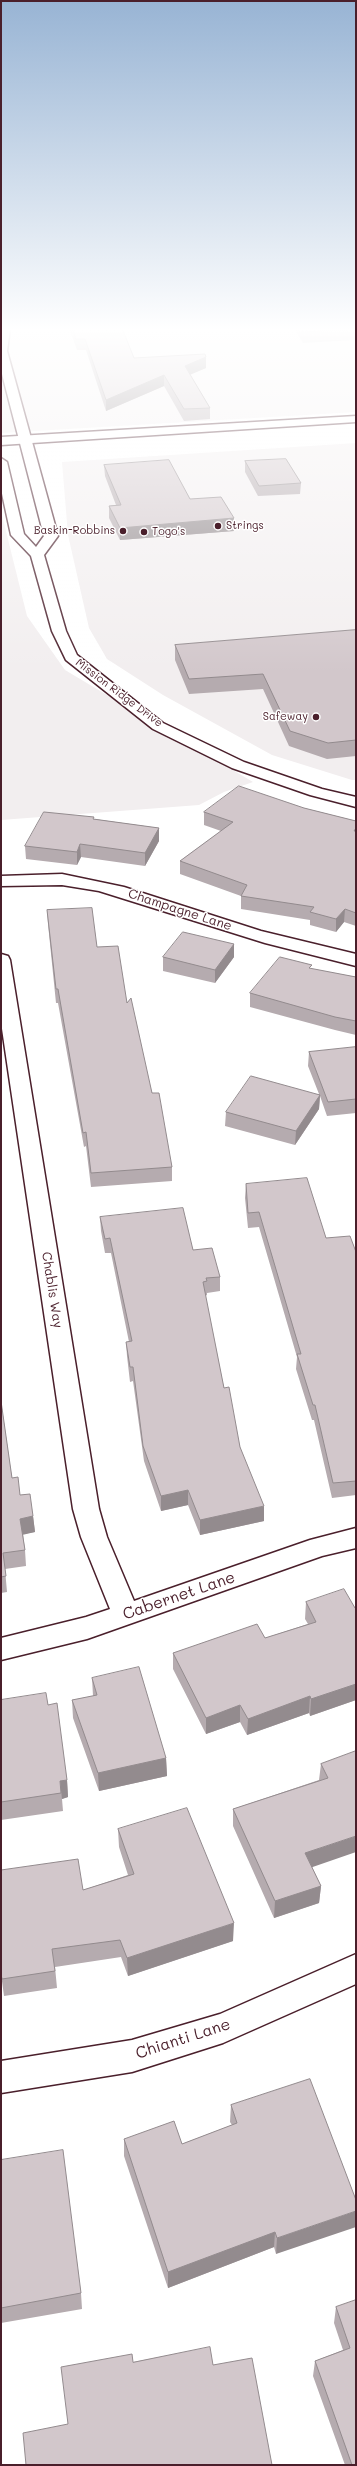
<!DOCTYPE html>
<html>
<head>
<meta charset="utf-8">
<style>
	body { margin:0 }
	#map { position:relative; width:357px; height:2466px; overflow:hidden; background:#fff; font-family:Mali,sans-serif }
	canvas { display:block }
	.frame { position:absolute; inset:0; border:2px solid #4a1f2b; pointer-events:none }
</style>
</head>
<body>
<div id="map">
<canvas width="357" height="2466"></canvas>
<div class="frame"></div>
</div>
<script>
const ctx = document.querySelector('canvas').getContext('2d');
ctx.lineJoin = 'round';
function fill(path, color) {
  ctx.fillStyle = color;
  ctx.fill(path, 'evenodd');
}
function strokePath(path, color, width, dash) {
  ctx.strokeStyle = color;
  ctx.lineWidth = width;
  ctx.lineCap = dash ? 'butt' : 'round';
  ctx.setLineDash(dash || []);
  ctx.stroke(path);
}
function write(font, color, halo, rows, align = 'center') {
  ctx.font = font + ' Mali,sans-serif';
  ctx.lineWidth = 3;
  ctx.setLineDash([]);
  ctx.textBaseline = 'middle';
  ctx.strokeStyle = halo;
  ctx.fillStyle = color;
  for (const [text, x, y, turn = 0] of rows) {
    ctx.save();
    ctx.translate(x, y);
    ctx.rotate((+turn || 0) * Math.PI / 180);
    ctx.textAlign = isNaN(turn) ? turn : align;
    if (halo) ctx.strokeText(text, 0, 0);
    ctx.fillText(text, 0, 0);
    ctx.restore();
  }
}
fill(new Path2D(`
	M1,328H356V412L1,433Z
	M356,443V780H352L272,755L163,695L107,659L89,628L68,535L62,462Z
	M1,511L27,616L65,670L253,782L224,792L199,805L1,820Z`), '#f2eeef');
const minor = new Path2D(`
	M62,874L124,887L261,931L356,954V966L265,943L99,891L62,885L1,886V876Z
	M1,954L8,956L10,960L99,1509L107,1537L134,1601L310,1540L356,1528V1548L322,1556L87,1639L1,1660V1638L86,1617L110,1609L81,1537L73,1509L1,1022Z
	M356,1954V1984L223,2043L132,2072L1,2093V2061L132,2040L220,2014Z`);
const tertiary = new Path2D(`
	M1,328H10L7,351L58,536L44,555L66,631L77,655L163,723L244,762L322,789L356,797V807L310,795L232,768L153,729L66,660L52,631L31,556L11,535L1,489V458L7,462L24,534L36,547L44,536L1,370Z`);
const secondary = new Path2D(`
	M356,416V422L1,445V437Z`);
strokePath(minor, '#4a1f2b', 3);
strokePath(tertiary, '#4a1f2b', 3);
strokePath(secondary, '#4a1f2b', 3);
fill(minor, '#fff');
fill(tertiary, '#fff');
fill(secondary, '#fff');
fill(new Path2D(`
	M69,328H122L134,358L206,357V368L190,374L210,408V419L184,421L164,386L106,411L86,350H77Z
	M294,328H356V340L303,343Z
	M245,461L301,483L300,494L258,496L245,472Z
	M104,465L190,499L234,518V531L120,540L109,518V506L116,505L105,476Z
	M356,630V756L327,759L289,746L263,689L189,694L175,660V645Z
	M304,808L356,821V926L344,922L336,932L310,925V920L241,909V896L180,874V861L221,831L204,825V812Z
	M94,819L159,828V841L145,866L81,857L77,865L26,859L25,846Z
	M47,910L97,947L127,1003L172,1167V1181L91,1187L86,1146L84,1147L58,1003H56L48,924Z
	M234,944V957L215,983L163,971V957Z
	M311,969L356,977V1035L335,1030L250,1007V993Z
	M356,1047V1113L327,1116L320,1096L319,1109L295,1145L225,1126L226,1112L319,1094L308,1066L309,1052Z
	M246,1184L326,1238L356,1252V1495L332,1498L314,1420H312L296,1369L297,1357L259,1227L248,1228L245,1198Z
	M100,1217L193,1250L220,1277V1291L207,1293V1295L205,1296L224,1388L240,1447L264,1521L200,1535L188,1505L161,1511L144,1461L133,1381L130,1382L127,1356L126,1342H129L111,1253H105L101,1231Z
	M1,1401L12,1478L20,1495L33,1516L35,1532L23,1534L25,1550L26,1566L5,1569L7,1592L1,1593Z
	M306,1602L356,1608V1700L310,1716L309,1713L247,1735L240,1722L206,1734L173,1669V1653L265,1638L308,1624L305,1619Z
	M92,1678L166,1758L167,1776L99,1791L73,1718L72,1700L93,1696Z
	M1,1700L48,1705L67,1780L68,1797L62,1799L63,1811L1,1820Z
	M356,1751L312,1867L321,1886L319,1903L274,1918L233,1826V1809L319,1780L321,1764Z
	M118,1829L233,1941L128,1976L121,1957L55,1967L57,1988L4,1996L1,1974L83,1890L128,1875L119,1847Z
	M310,2079L276,2254L274,2247L168,2288L124,2156V2139L182,2144L232,2125L230,2122L231,2105Z
	M1,2160L81,2293L82,2309L1,2323Z
	M356,2300V2465H345L313,2376L315,2361L343,2350L334,2323L336,2307Z`), '#b5abaf');
fill(new Path2D(`
	M206,357V368L185,377V366Z
	M164,375V386L106,411V400Z
	M234,518V531L120,540V528Z
	M159,828V841L145,866V853Z
	M80,844L81,857L77,865V852Z
	M345,909L344,922L336,932V919Z
	M234,944V957L215,983V970Z
	M320,1095L319,1109L295,1145L296,1131Z
	M188,1490V1505L161,1511V1496Z
	M264,1506V1521L200,1535V1520Z
	M33,1516L35,1532L22,1535L20,1519Z
	M356,1684V1700L310,1716L311,1699Z
	M310,1696L309,1713L247,1735L248,1719Z
	M240,1705V1722L206,1734V1718Z
	M166,1758L167,1776L99,1791L98,1773Z
	M67,1780L68,1797L62,1799L60,1781Z
	M356,1836V1852L304,1870L305,1853Z
	M321,1886L319,1903L274,1918L275,1901Z
	M234,1923L233,1941L128,1976L127,1958Z
	M356,2211V2227L276,2254L277,2238Z
	M275,2232L274,2247L168,2288V2272Z`), '#938b8e');
const building = new Path2D(`
	M73,328H122L134,358L205,354L206,357L185,366L210,408L184,409L164,375L106,400L85,339H76Z
	M301,328H356V329L303,332Z
	M286,459L301,483L259,486L245,461Z
	M169,460L190,499L221,497L234,518L120,528L109,506L121,505L104,465Z
	M356,630V740L328,743L290,731L263,674L189,679L175,645Z
	M239,786L304,808L356,821V828L354,831H356V913L345,909L336,919L310,912L314,907L241,896L247,885L180,861L233,822L204,812Z
	M44,812L94,817L93,819L159,828L145,853L80,844L77,852L25,846Z
	M92,908L97,947L118,946L127,1003L131,998L152,1093H159L172,1167L91,1173L86,1132L83,1133L58,989H56L47,910Z
	M183,932L234,944L215,970L163,957Z
	M280,957L312,965L309,968L356,977V1021L335,1017L250,993Z
	M356,1047V1099L328,1102L309,1052Z
	M251,1076L320,1095L296,1131L226,1112Z
	M307,1178L326,1238L350,1236L356,1252V1481L333,1483L315,1405H313L297,1354H301L259,1212L248,1213L246,1184Z
	M183,1208L193,1250L212,1248L220,1277L206,1278L207,1281L203,1282L224,1388L229,1387L240,1447L264,1506L200,1520L188,1490L161,1496L143,1446L133,1367H130L126,1342L132,1341L110,1238L105,1239L100,1217Z
	M1,1401L12,1478L18,1477L20,1495L30,1494L33,1516L20,1519L25,1550L3,1553L6,1576L1,1577Z
	M344,1589L355,1608H356V1684L311,1699L310,1696L248,1719L240,1705L206,1718L173,1653L257,1624L265,1638L316,1622L306,1602Z
	M139,1667L166,1758L98,1773L72,1700L97,1695L92,1678Z
	M46,1693L48,1705L57,1703L67,1780L60,1781L61,1793L1,1802V1700Z
	M356,1751V1836L305,1853L321,1886L275,1901L233,1809L328,1778L321,1764Z
	M187,1808L234,1923L127,1958L120,1940L52,1949L55,1971L2,1979L1,1974V1870L78,1859L83,1890L134,1874L118,1829Z
	M310,2079L356,2200V2211L277,2238L275,2232L168,2272L124,2139L174,2121L182,2144L237,2123L231,2105Z
	M63,2150L81,2293L1,2308V2160Z
	M356,2300V2465H352L315,2361L350,2348L336,2307Z
	M210,2347L213,2365L252,2358L272,2465H26L23,2433L68,2424L61,2367L132,2354L133,2362Z`);
fill(building, '#d2c7cb');
strokePath(building, '#938b8e', 1);
const sky = ctx.createLinearGradient(0, 0, 0, 673);
sky.addColorStop(0, '#98b4d4');
sky.addColorStop(0.49, '#fff');
sky.addColorStop(1, '#ffffff00');
ctx.fillStyle = sky;
ctx.fillRect(0, 0, 357, 673);
for (const [x, y, r, color] of [
	[218,526,4,"#4a1f2b"],
	[123,531,4,"#4a1f2b"],
	[144,532,4,"#4a1f2b"],
	[316,717,4,"#4a1f2b"]
]) {
  const dot = new Path2D();
  dot.arc(x, y, r, 0, 2 * Math.PI);
  ctx.fillStyle = color;
  ctx.fill(dot);
  strokePath(dot, '#fff', 1.5);
}
write('11px', '#4a1f2b', '#fff', [
	["Strings",226,526],
	["Baskin-Robbins",115,531,"right"],
	["Togo's",152,532],
	["Safeway",308,717,"right"]
], 'left');
write('11px', '#4a1f2b', '#fff', [
	["Mission Ridge Drive",119,693,37]
]);
write('13px', '#4a1f2b', '#fff', [
	["Champagne Lane",180,910,18],
	["Chablis Way",52,1290,81]
]);
write('16px', '#4a1f2b', '#fff', [
	["Cabernet Lane",179,1596,-19],
	["Chianti Lane",183,2039,-18]
]);
</script>
</body>
</html>
